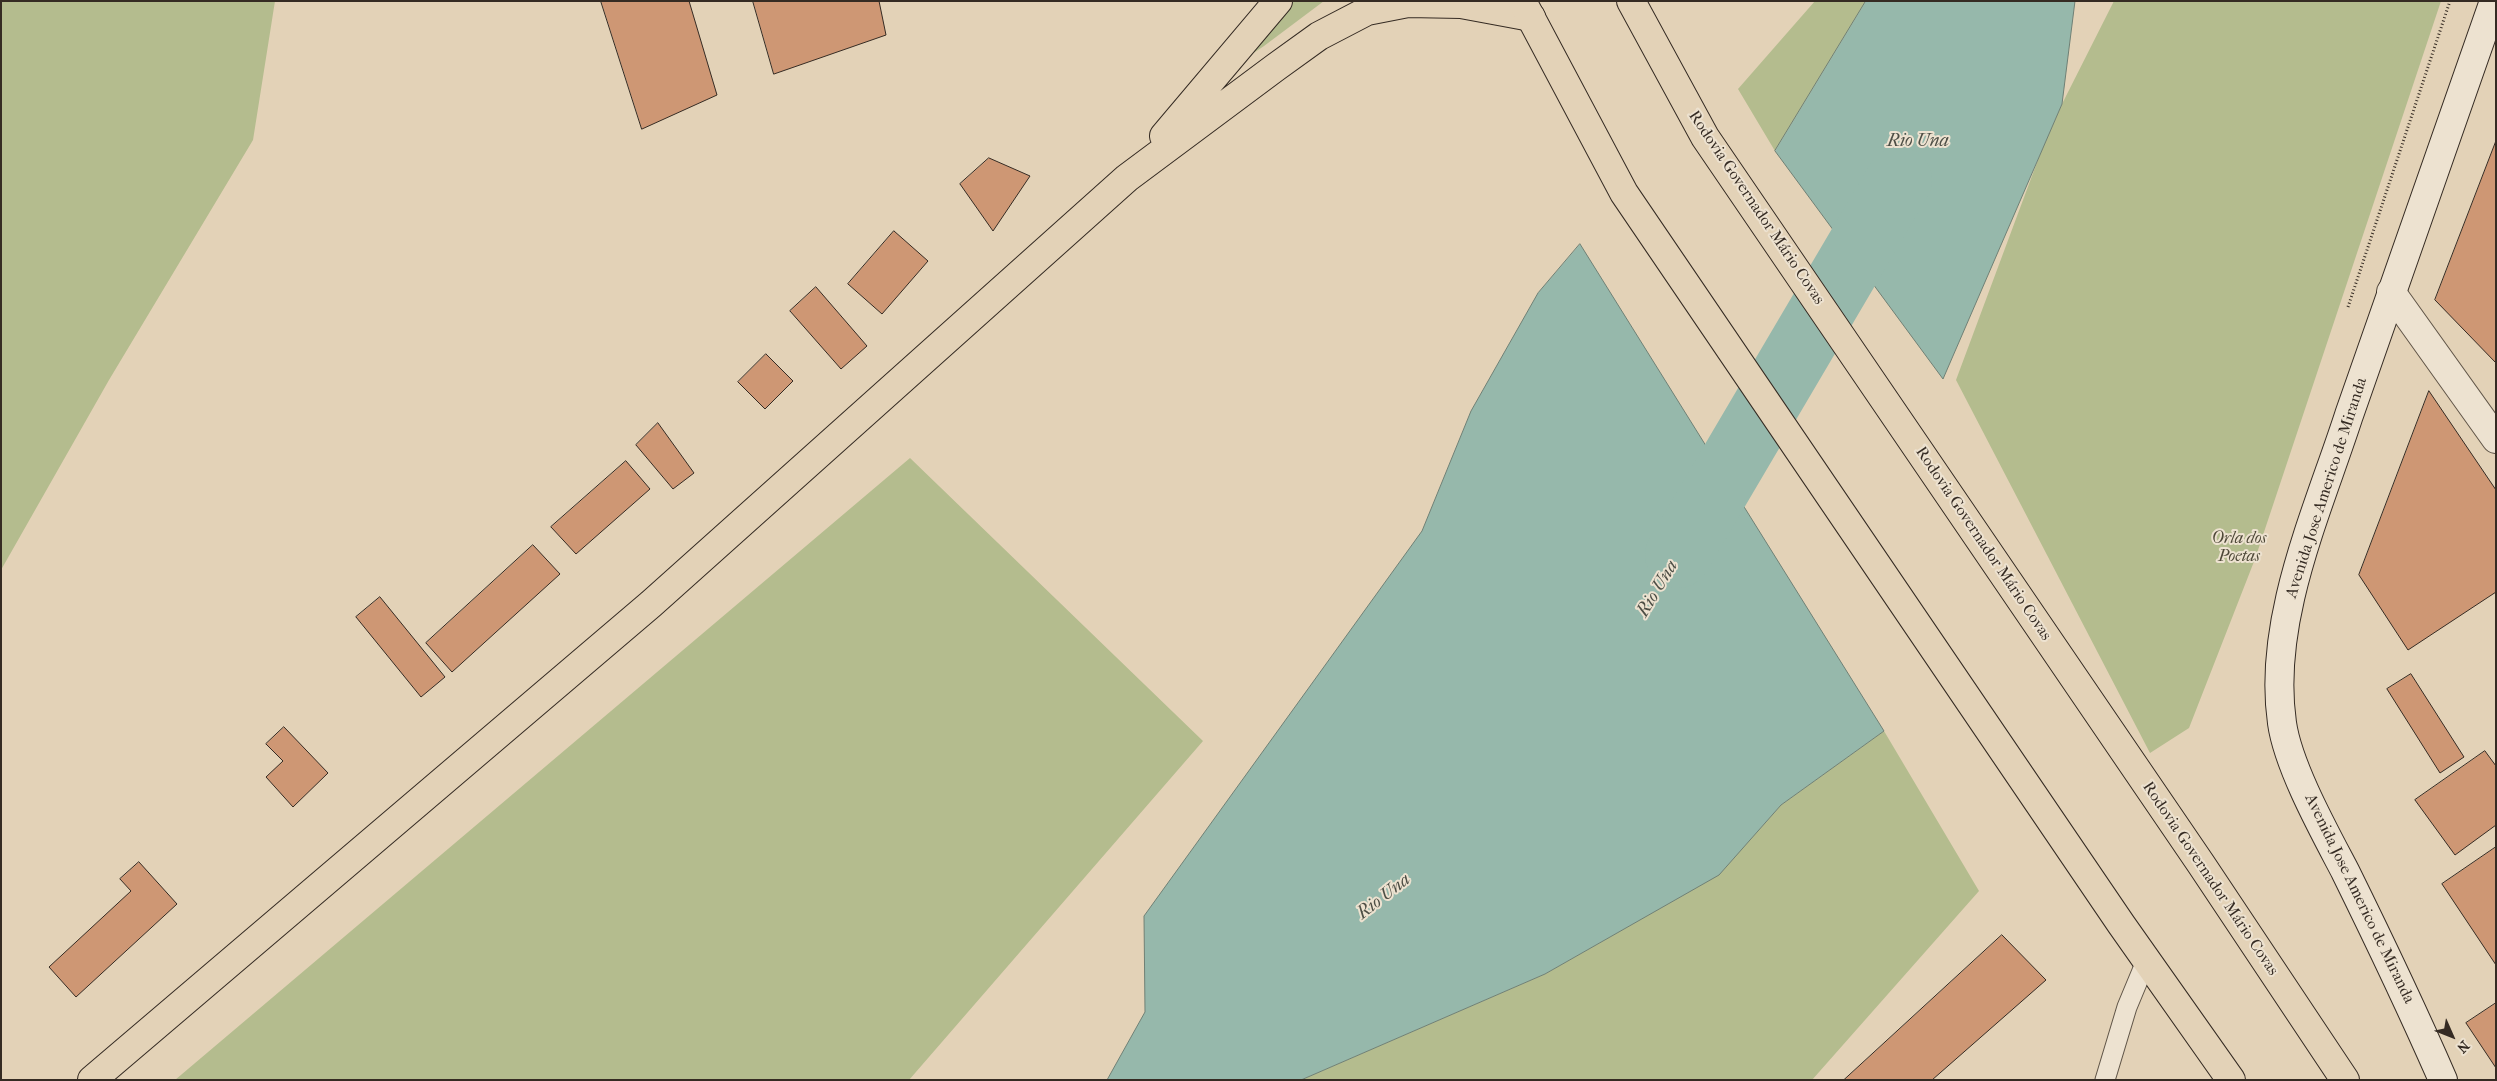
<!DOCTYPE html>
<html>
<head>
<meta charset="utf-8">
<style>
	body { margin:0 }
	#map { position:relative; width:2497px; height:1081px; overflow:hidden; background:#e3d2b7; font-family:"IM FELL French Canon",serif }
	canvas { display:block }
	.frame { position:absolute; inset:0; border:2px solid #352b23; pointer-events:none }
	.north { position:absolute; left:2427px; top:1011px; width:50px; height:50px; -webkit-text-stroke:4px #ede2d0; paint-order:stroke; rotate:134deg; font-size:14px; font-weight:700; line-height:20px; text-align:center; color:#352b23 }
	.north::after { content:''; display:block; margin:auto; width:18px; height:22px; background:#352b23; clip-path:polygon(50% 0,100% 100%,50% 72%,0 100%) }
</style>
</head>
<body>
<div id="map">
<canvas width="2497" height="1081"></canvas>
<div class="frame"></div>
<div class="north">N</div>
</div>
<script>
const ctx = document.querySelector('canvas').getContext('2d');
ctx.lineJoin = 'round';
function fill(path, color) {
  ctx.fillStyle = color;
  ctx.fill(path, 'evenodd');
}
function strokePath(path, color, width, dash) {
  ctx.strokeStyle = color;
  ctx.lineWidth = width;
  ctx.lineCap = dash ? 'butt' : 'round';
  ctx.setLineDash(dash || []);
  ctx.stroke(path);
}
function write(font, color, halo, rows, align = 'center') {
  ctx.font = font + ' "IM FELL French Canon",serif';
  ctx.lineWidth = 4;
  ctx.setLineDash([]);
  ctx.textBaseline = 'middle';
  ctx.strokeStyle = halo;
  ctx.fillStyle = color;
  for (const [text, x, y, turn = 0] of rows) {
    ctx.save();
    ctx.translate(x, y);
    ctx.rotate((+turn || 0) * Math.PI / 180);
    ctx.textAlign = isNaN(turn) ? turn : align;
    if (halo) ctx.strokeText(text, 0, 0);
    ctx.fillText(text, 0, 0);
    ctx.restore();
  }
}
fill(new Path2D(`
	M1,1H275L253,140L109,380L1,570Z
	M1291,1H1324L1264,46L1219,76Z
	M1815,1H1866L1775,151L1738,89Z
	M2114,1H2441L2255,559L2189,728L2150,753L1956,380L2042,149L2062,104Z
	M910,458L1203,741L909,1080H175Z
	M1884,731L1979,891L1812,1080H1301L1545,974L1718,875L1781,805Z`), '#b4bc8e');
const water = new Path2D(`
	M1866,1H2075L2062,104L1943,379L1775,151Z
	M1580,244L1884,731L1781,805L1719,875L1545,974L1301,1080H1107L1145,1012L1144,916L1422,531L1471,411L1538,293Z`);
fill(water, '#96b8ab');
strokePath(water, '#6f8075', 1);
strokePath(new Path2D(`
	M1678,555L1899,180`), '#96b8ab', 66);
const building = new Path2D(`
	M601,1H689L717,95L642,129Z
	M753,1H879L886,35L774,74Z
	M2496,141V363L2435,300Z
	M989,158L1030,176L993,231L960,184Z
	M894,231L928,261L882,314L848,284Z
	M816,287L867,346L841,369L790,311Z
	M766,354L793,381L765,409L738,382Z
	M2429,391L2496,490V592L2408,650L2359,575Z
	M658,423L694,473L673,489L636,445Z
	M626,461L650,489L576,554L551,527Z
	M533,545L560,574L452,672L426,643Z
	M380,597L445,677L421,697L356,617Z
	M2411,674L2464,757L2440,773L2387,689Z
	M284,727L328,773L293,807L266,777L283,761L266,744Z
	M2485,751L2496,766V825L2455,855L2415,800Z
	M2496,847V965L2442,884Z
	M139,862L177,904L76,997L49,967L131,891L120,879Z
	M2002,935L2046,980L1932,1080H1844Z
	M2496,1003V1068L2466,1023Z`);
fill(building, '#ce9774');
strokePath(building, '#352b23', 1);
const service = new Path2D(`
	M2105,1080L2127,1007L2147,959`);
const minor = new Path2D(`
	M2391,292L2496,439`);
const secondary = new Path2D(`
	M2443,1080C2412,1009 2379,940 2345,871C2324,831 2288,766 2282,723C2267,620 2318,511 2349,415C2396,277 2445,139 2494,1`);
const primary = new Path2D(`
	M1164,136L1278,1
	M92,1080L651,604L1127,178L1276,67L1319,36L1367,11L1408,3L1461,4L1531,17`);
const trunk = new Path2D(`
	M1522,1L1624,193L2121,924L2231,1080
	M1631,1L1705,137L2201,864L2345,1080`);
strokePath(service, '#605548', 21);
strokePath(minor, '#605548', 30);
strokePath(secondary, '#352b23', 30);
strokePath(primary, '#352b23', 30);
strokePath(trunk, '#352b23', 30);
strokePath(new Path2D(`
	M2348,307L2450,1`), '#352b23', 3, [1, 2.5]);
strokePath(service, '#ede2d0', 19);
strokePath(minor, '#ede2d0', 28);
strokePath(secondary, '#ede2d0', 28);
strokePath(primary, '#e3d2b7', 28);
strokePath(trunk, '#e3d2b7', 28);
write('16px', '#352b23', '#ede2d0', [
	["Rodovia Governador Mário Covas",1756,208,56],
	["Avenida Jose Americo de Miranda",2327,488,-72],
	["Rodovia Governador Mário Covas",1983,544,56],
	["Rodovia Governador Mário Covas",2210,879,56],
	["Avenida Jose Americo de Miranda",2359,899,64]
]);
write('italic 16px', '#4e4838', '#ede2d0', [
	["Orla dos",2239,539],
	["Poetas",2239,557]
]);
write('italic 18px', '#4d4e45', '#ede2d0', [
	["Rio Una",1918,142],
	["Rio Una",1658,589,-59],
	["Rio Una",1384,897,-38]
]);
</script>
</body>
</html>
